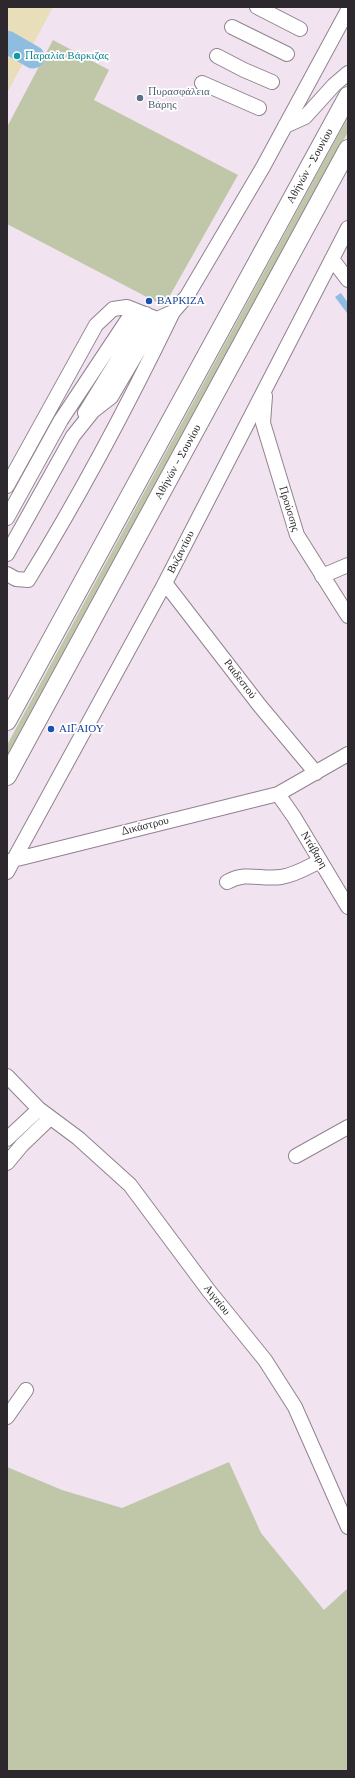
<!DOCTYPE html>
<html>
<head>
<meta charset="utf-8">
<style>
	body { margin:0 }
	#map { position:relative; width:355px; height:1778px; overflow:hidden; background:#f1e3f0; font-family:Lora,serif }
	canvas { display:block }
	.frame { position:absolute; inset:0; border:8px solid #2d282d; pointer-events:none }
</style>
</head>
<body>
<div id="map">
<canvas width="355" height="1778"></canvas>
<div class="frame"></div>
</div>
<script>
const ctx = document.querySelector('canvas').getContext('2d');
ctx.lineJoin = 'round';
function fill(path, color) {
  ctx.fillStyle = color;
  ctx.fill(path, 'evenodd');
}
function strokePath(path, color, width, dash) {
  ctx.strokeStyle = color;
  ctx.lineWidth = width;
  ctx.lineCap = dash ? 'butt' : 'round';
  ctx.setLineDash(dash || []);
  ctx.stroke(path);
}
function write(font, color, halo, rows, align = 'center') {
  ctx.font = font + ' Lora,serif';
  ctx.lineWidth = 3.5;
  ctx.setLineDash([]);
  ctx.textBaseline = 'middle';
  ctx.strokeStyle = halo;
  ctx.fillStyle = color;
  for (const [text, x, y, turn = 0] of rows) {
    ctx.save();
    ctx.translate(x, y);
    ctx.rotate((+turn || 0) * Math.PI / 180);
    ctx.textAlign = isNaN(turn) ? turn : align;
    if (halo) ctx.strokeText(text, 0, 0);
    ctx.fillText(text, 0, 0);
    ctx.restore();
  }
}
fill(new Path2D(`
	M53,40L109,70L94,100L238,175L164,306L7,224V127Z
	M348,117V132L7,759V745Z
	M229,1462L261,1533L324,1610L348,1588V1771H7V1467L62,1490L122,1508Z`), '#c0c7a8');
fill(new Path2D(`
	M7,7H53L7,93Z`), '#e8dfba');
fill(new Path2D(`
	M341,293L348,303L347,313L335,297Z`), '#8ebde0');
strokePath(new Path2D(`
	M7,42L33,57`), '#8ebde0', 23);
const minor = new Path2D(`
	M257,7L300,29
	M232,27L287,54
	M217,56L244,70L272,82
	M202,83L259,108
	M285,126L305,117L334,85L348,73
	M332,259L348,280
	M265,396L263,423L297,535L348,616
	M85,413L146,314
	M7,486L96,325L113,309L127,307L157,319L173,312L187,296L263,167L348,10
	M7,518L61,420L134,310
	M7,554L73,436L93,411L111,397L157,319
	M7,574L16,579L28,580C81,494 129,403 173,312
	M322,576L348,565
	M165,583L260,706L316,773
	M278,794L294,817L348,907
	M9,861L278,794L348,754
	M7,872L165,583L348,228
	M227,882C247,871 260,880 281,877C295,875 308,867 320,861
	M7,1076L39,1109L78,1138L130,1185L209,1291L265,1360L295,1407L348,1527
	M7,1139L39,1109
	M296,1156L348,1127
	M7,1163L22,1145L50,1118
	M7,1417L26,1390`);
const major = new Path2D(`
	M7,721L348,96
	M7,776L348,149`);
strokePath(minor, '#90838f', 16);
strokePath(major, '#90838f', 20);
strokePath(minor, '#fff', 14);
strokePath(major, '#fff', 18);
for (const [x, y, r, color] of [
	[17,56,4,"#0f9aa8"],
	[140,98,4,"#5c6f8a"],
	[149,301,4,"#1a4fb4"],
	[51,729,4,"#1a4fb4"]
]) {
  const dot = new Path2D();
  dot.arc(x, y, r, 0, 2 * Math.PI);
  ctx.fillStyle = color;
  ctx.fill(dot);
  strokePath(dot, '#fff', 1.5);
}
write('11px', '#0d838f', '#fff', [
	["Παραλία Βάρκιζας",25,56]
], 'left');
write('11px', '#4e5e75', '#fff', [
	["Πυρασφάλεια",148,92],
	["Βάρης",148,105]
], 'left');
write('11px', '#2d282d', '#fff', [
	["Αθήνών - Σουνίου",310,166,-61],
	["Αθήνών - Σουνίου",178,462,-61],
	["Προύσσης",289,509,73],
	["Βυζαντίου",181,552,-63],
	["Ραιδεστού",240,679,53],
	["Δικάστρου",145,826,-14],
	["Ντάβαρη",314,850,59],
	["Αιγαίου",217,1300,52]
]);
write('11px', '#164399', '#fff', [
	["ΒΑΡΚΙΖΑ",157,301],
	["ΑΙΓΑΙΟΥ",59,729]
], 'left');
</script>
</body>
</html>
